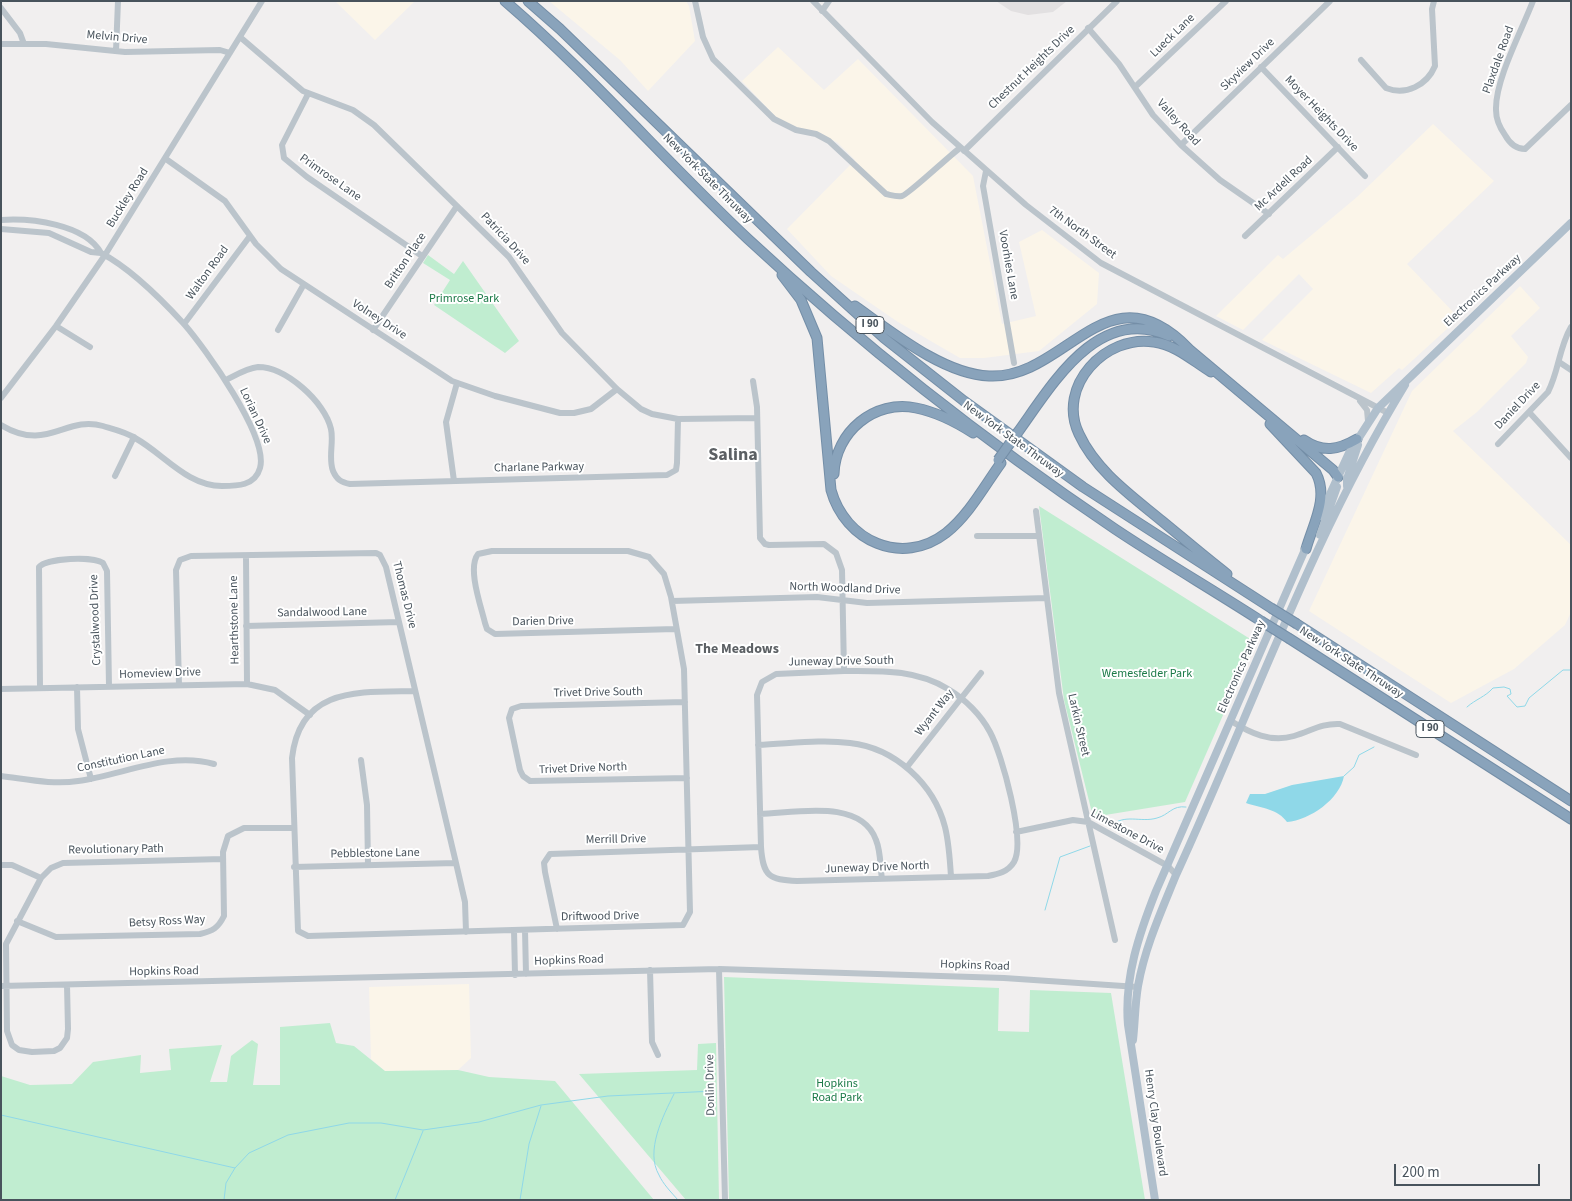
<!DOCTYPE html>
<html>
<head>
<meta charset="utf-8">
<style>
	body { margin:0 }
	#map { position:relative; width:1572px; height:1201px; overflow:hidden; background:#f1efef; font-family:"Source Sans 3",sans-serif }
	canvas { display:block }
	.frame { position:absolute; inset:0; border:2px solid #48535c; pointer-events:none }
	.scale { position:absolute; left:1394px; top:1164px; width:146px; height:22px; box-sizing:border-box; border:2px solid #48535c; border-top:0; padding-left:6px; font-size:15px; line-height:18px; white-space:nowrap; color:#48535c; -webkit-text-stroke:4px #fff; paint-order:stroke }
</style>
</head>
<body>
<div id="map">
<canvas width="1572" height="1201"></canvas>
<div class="frame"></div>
<div class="scale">200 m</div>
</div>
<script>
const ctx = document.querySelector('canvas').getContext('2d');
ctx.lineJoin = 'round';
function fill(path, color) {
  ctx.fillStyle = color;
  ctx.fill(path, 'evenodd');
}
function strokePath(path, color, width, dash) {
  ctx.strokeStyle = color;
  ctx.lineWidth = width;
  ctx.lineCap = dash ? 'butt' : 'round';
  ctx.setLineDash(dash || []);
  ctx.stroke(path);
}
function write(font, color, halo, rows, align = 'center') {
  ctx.font = font + ' "Source Sans 3",sans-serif';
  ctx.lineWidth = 4;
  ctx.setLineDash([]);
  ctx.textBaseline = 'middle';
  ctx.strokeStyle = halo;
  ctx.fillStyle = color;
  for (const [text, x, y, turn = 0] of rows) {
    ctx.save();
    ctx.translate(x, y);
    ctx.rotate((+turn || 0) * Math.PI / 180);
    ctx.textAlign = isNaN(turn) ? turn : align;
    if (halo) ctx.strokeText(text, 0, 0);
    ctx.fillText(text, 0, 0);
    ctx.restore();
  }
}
fill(new Path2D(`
	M335,1H415L375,40Z
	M549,1H686L689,6L695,41L648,91L620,60Z
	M778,47L824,90L858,59L973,176L1002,324L1036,316L1019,242L1042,230L1099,273L1097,304L1039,351L984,358H960L898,322L831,276L787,229L855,160L838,143L822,134L796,127L777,118L742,81Z
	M1433,124L1494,181L1407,264L1459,318L1402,370L1399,368L1371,393L1262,340L1313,289L1299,274L1243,330L1216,316L1278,255L1283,259L1357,197Z
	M1520,286L1540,308L1511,336L1528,357L1526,363L1477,412L1453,431L1571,545V612L1565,625L1514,669L1451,703L1309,611L1412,391Z
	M469,984L471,1058L458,1070L385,1071L371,1059L369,987Z`), '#fbf5e9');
fill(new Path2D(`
	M996,1H1067L1053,12L1028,15L1011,11Z`), '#e2e0e1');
fill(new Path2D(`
	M428,255L454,274L463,261L519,341L505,353L434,305L450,280L423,263Z
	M1039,506L1255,642L1185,802L1093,817L1064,700Z
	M724,977L999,988L998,1031L1029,1032L1030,990L1111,993L1145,1200H729Z
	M330,1023L336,1043L354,1046L385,1071L458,1070L489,1077L555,1081L654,1200H1V1076L30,1085L72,1084L93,1062L141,1055L140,1073L171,1070L169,1049L222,1045L210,1082H227L231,1056L252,1040L258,1044L253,1085H280V1027Z
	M716,1043L719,1200H686L579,1074L697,1070L698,1044Z`), '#c0edd0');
fill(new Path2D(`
	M1344,776C1340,799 1310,820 1287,822C1278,809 1261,808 1246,803L1250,794H1265L1292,785Z`), '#8fd8e8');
strokePath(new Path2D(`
	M1467,707C1476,699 1485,697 1493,688L1504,687L1510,689L1511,694L1507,696L1517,707L1525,706L1529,698L1563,670H1571
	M1344,776L1354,767L1359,755L1374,747
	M1111,826C1124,813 1141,823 1157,818C1169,815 1172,805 1186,807
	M1045,910L1060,857L1090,846
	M674,1094C663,1116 645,1151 659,1175C663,1184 671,1192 678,1200
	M1,1115L235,1168L249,1153L288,1135L349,1123H381L423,1130L479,1122L541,1105L608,1096L715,1091
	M224,1200L226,1183L235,1168
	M395,1200L423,1131
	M520,1200L529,1144L541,1106`), '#8fd8e8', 1);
const highway = new Path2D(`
	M505,1C591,75 665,161 748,239C862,345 986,442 1115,529C1163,561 1213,590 1261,621
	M528,1L560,29L811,272L884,338L964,401L1083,487L1271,608
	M782,275L801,300L817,338L831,490C845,541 902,567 946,533C969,515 985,485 1001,463
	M855,306C892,332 943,374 989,376C1066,380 1107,264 1189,349
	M1184,345L1333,470L1338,477
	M1211,372C1193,361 1176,345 1154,342C1106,334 1056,386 1079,434C1096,471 1132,496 1162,521C1184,539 1205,557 1227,574
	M1270,424L1316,473C1329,498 1313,524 1306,549
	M1018,432C1052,385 1098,304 1169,336
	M1304,440C1323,453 1338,450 1357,439
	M834,474C835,432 875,399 916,408C936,412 956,422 973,433
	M1297,624L1571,801
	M1290,639L1571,819`);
strokePath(highway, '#748ea7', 11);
strokePath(new Path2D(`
	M695,1L703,37L713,59L774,119L796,130L816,134L829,141L886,194C891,195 896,197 902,196C908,195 950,155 960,148
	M813,1L932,122L1026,205L1101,263L1388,413
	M1533,1C1522,30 1495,80 1496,110C1496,119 1500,128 1505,135C1510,144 1516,149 1525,149L1571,105
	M1,8L20,33L24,44
	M822,11L829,1
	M1088,28L1119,64L1153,115L1181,145L1220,180L1269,214
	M240,37L303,91L353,110L374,125L509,257L562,333L617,389L641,409L652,414L678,419L757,418
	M1,44H46L125,52L220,50L230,53
	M116,51L118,1
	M1361,60L1386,88C1406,96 1427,85 1435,66L1432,9L1434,1
	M1261,67L1365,176
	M1135,87L1226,1
	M308,94L282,145L284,158L307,177L422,256
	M1181,145L1330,1
	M964,151L1117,1
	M166,159L225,201L256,244L281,269L452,381L495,396L560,413H574L591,409L617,389
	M986,171L983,186L1014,363
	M1,220C31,218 85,224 101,253
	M1,229L49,233L91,252L101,253C130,268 162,300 184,324C205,348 269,437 260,468C255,486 237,486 222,486C187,486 164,454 135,438C126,432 113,429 103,426C65,415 48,453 1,425
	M1245,236L1338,147
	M184,324L250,236
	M56,326L90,347
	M278,330L304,284
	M373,330L457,206
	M1559,362L1571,370
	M226,380C236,375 247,368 258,367C286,367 325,402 331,429C334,442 328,458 333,471C337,480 341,482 350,484L667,475L676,470L677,463L678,419
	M753,381L757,407L760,538L765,544L769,545L824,544L836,553L842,570L844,671
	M1,398L56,326L105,255L262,1
	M1360,401L1367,410L1368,421
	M1529,412L1571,458
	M1498,444L1548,392C1559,371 1559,347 1571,327
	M115,476L134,437
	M454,481L446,422L457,383
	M1036,511L1059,693L1115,940
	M977,536H1039
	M246,556L247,684
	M672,601L817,597L867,603L1047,598
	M246,626L399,622
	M844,671C880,671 915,669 948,689C965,699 981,715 990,732C1002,754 1026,841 1014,862C1008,872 998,874 988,876L797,881C769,880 763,876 761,847L757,695L762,682L776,674Z
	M179,685L176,570L180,560L191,556L376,553L380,555L386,567L456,863L465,902L466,932
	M77,687L78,729L91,779
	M40,688L39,567C47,558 93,556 103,563L107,571L109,686
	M1,689L247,684L275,690L310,715
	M415,691C360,692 300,686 292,758L298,931L308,936L683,925L690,912L684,669L671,597L664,574L649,557L628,551H492L478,554C467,568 481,606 485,623L487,629L495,634L675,629
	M685,702L521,706L512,709L509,718L520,770L523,776L530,781L687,778
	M1231,721C1250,733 1271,743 1294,736C1311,731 1322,723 1340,724L1416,755
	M758,745C788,744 820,739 850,743C895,748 934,784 945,827C949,843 950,860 951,877
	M361,760L367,805L368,865
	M907,767L981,673
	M1,776C26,779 53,785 78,781C123,775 169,751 214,764
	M760,814C795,813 861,798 876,840C881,852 880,866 882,879
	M1016,832L1073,820L1088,822L1168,866L1176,875
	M1,865H12L41,878
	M294,867L456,863
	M17,921L56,937L200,934C213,931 218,928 224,916L223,852L228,836L244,828H294
	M557,929L545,872L544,863L550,854L761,847
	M514,930L515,975
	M525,930L526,974
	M719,969L725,1200
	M650,970L652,1042L658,1055
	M67,985L68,1029L67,1038L60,1048L54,1051L32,1052L19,1050L12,1045L7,1031L6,944L41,878L51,868L63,863L223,859
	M1,986L719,969L1004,978L1138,987`), '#bbc4cb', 6);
strokePath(new Path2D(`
	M1347,486V479L1358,445
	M1320,516L1349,453L1378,408L1571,223
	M1320,535L1337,487
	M1133,1040C1135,1022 1135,1004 1138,986C1145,947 1161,912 1176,875C1251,712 1311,539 1405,385
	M1155,1200L1128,1025C1124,978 1139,934 1156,891L1307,545`), '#b0bfcc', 8);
strokePath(highway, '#89a3bb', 9);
const highwayBridge = new Path2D(`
	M998,460L1018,432
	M1271,608L1297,624
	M1261,621L1290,639`);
strokePath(highwayBridge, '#748ea7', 11, []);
strokePath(highwayBridge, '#89a3bb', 9);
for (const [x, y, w] of [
	[870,325,28],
	[1430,729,28]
]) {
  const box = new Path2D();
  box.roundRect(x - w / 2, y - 8.5, w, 17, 4);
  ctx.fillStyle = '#fff';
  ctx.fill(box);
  strokePath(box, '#48535c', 1);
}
write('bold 11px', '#48535c', null, [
	["I 90",870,325],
	["I 90",1430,729]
]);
write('12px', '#48535c', '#fff', [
	["Lueck Lane",1173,36,-44],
	["Melvin Drive",117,38,5],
	["Plaxdale Road",1499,60,-70],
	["Skyview Drive",1248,65,-44],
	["Chestnut Heights Drive",1032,68,-44],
	["Moyer Heights Drive",1321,114,46],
	["Valley Road",1178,123,48],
	["Primrose Lane",330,178,35],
	["New York State Thruway",707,179,45],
	["Mc Ardell Road",1284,184,-43],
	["Buckley Road",128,198,-58],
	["7th North Street",1082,233,36],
	["Patricia Drive",505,239,47],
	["Britton Place",406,261,-56],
	["Voorhies Lane",1008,265,80],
	["Walton Road",208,273,-54],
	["Electronics Parkway",1483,291,-43],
	["Volney Drive",379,320,33],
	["Daniel Drive",1518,406,-47],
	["Lorian Drive",255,416,65],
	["New York State Thruway",1013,440,36],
	["Charlane Parkway",539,468,-1],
	["North Woodland Drive",845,589,2],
	["Thomas Drive",404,595,76],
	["Sandalwood Lane",322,613,-1],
	["Crystalwood Drive",96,620,-92],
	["Hearthstone Lane",235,620,-91],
	["Darien Drive",543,622,-1],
	["Juneway Drive South",841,662,-1],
	["New York State Thruway",1351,663,33],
	["Electronics Parkway",1242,667,-66],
	["Homeview Drive",160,674,-2],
	["Trivet Drive South",598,693,-1],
	["Wyant Way",935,713,-52],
	["Larkin Street",1078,725,77],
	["Constitution Lane",121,760,-12],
	["Trivet Drive North",583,769,-2],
	["Limestone Drive",1127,832,28],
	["Merrill Drive",616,840,-1],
	["Revolutionary Path",116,850,-1],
	["Pebblestone Lane",375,854,-1],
	["Juneway Drive North",877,868,-2],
	["Driftwood Drive",600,917,-1],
	["Betsy Ross Way",167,922,-3],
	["Hopkins Road",569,961,-2],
	["Hopkins Road",975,966,2],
	["Hopkins Road",164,972,-1],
	["Donlin Drive",711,1085,-91],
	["Henry Clay Boulevard",1155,1123,82]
]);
write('12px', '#1c7a48', '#fff', [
	["Primrose Park",464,299],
	["Wemesfelder Park",1147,674],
	["Hopkins",837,1084],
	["Road Park",837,1098]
]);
write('bold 14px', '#5c6064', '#fff', [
	["The Meadows",737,650]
]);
write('bold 18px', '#5c6064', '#fff', [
	["Salina",733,456]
]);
</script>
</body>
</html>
